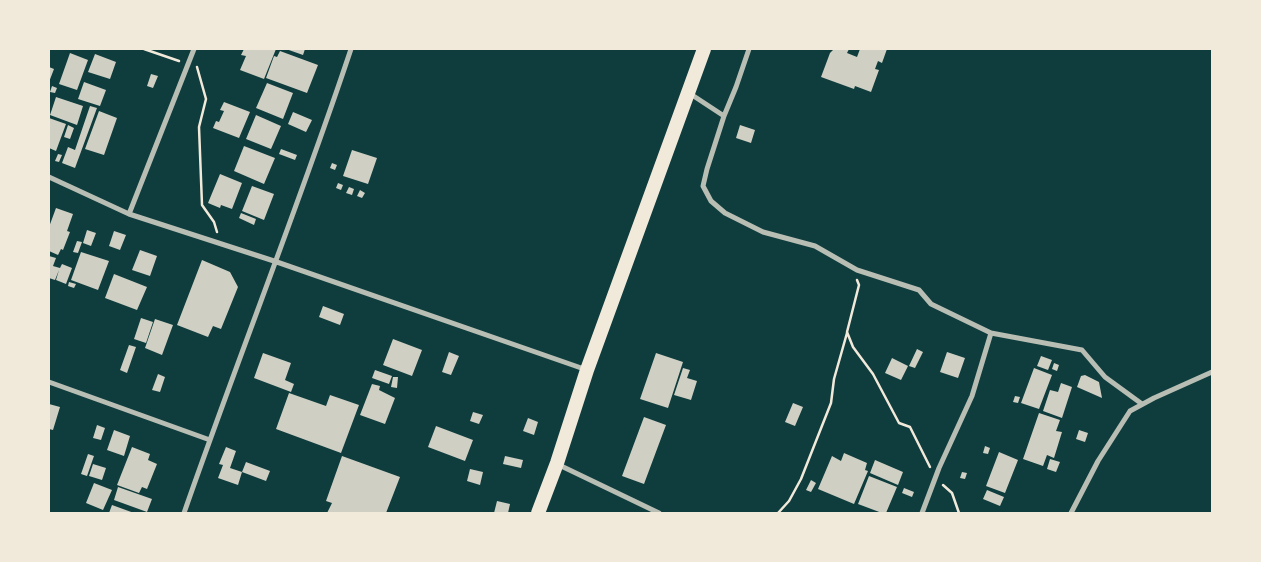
<!DOCTYPE html>
<html>
<head>
<meta charset="utf-8">
<style>
	body { margin:0 }
	#map { position:relative; width:1261px; height:562px; overflow:hidden; background:#0f3d3e; font-family:"DejaVu Sans",sans-serif }
	canvas { display:block }
	.frame { position:absolute; inset:0; border:50px solid #f1e9da; pointer-events:none }
</style>
</head>
<body>
<div id="map">
<canvas width="1261" height="562"></canvas>
<div class="frame"></div>
</div>
<script>
const ctx = document.querySelector('canvas').getContext('2d');
ctx.lineJoin = 'round';
function fill(path, color) {
  ctx.fillStyle = color;
  ctx.fill(path, 'evenodd');
}
function strokePath(path, color, width, dash) {
  ctx.strokeStyle = color;
  ctx.lineWidth = width;
  ctx.lineCap = dash ? 'butt' : 'round';
  ctx.setLineDash(dash || []);
  ctx.stroke(path);
}
fill(new Path2D(`
	M244,49H276L264,79L240,70L246,56L241,55Z
	M286,49H305L303,55Z
	M834,49H849L847,53L857,57L860,49H887L882,63L878,61L875,69L879,70L871,92L855,86L854,89L821,77L830,53Z
	M280,51L318,65L307,93L266,78L274,56L277,57Z
	M70,53L88,60L77,90L59,84Z
	M95,54L116,62L110,79L88,72Z
	M49,67L54,69L49,82Z
	M151,74L158,76L153,88L147,86Z
	M84,82L106,90L100,106L78,99Z
	M267,83L293,93L283,119L256,108Z
	M52,86L57,88L55,93L50,92Z
	M56,97L83,106L77,125L50,115Z
	M224,102L250,112L239,138L213,128L216,121L219,122L224,111L220,110Z
	M90,106L97,108L75,168L62,163L68,147L75,150Z
	M99,111L117,118L104,155L85,149Z
	M293,112L312,120L306,132L288,124Z
	M256,115L281,126L271,149L246,139Z
	M49,118L66,124L56,151L49,148Z
	M68,125L74,128L70,139L64,137Z
	M740,125L755,130L751,143L736,138Z
	M244,146L275,158L264,184L234,171Z
	M281,149L297,155L295,160L279,154Z
	M352,150L377,158L368,184L343,176Z
	M58,154L62,155L59,162L55,161Z
	M332,163L337,165L335,170L330,168Z
	M220,174L242,183L232,209L221,205L220,208L208,203Z
	M338,183L343,185L341,190L336,188Z
	M252,186L274,194L264,220L242,211Z
	M349,187L354,189L352,195L346,193Z
	M360,190L365,193L362,198L357,196Z
	M56,208L73,214L67,231L70,232L63,250L61,249L58,255L49,251V227Z
	M241,213L256,219L254,225L239,218Z
	M87,230L96,233L91,246L83,243Z
	M114,231L126,235L120,250L109,246Z
	M77,241L82,242L78,253L73,252Z
	M140,250L157,256L150,276L132,270Z
	M81,252L109,261L98,290L71,280Z
	M49,256L56,258L53,266L60,268L62,264L72,268L66,284L56,280L59,270L55,280L49,278Z
	M202,260L230,272L238,287L221,329L213,326L208,337L177,325Z
	M114,274L147,287L137,310L105,298Z
	M69,282L76,284L74,288L68,286Z
	M323,306L344,314L340,325L319,317Z
	M141,318L153,322L146,343L134,339Z
	M155,319L173,325L162,355L145,348Z
	M393,339L422,350L412,376L383,365Z
	M129,345L136,347L127,373L120,370Z
	M917,349L923,352L915,368L909,366Z
	M449,352L459,356L451,375L442,372Z
	M947,352L965,358L958,378L940,372Z
	M263,353L291,363L285,380L294,384L291,392L254,378Z
	M656,353L683,362L668,408L640,399Z
	M1041,356L1052,360L1048,370L1037,366Z
	M892,358L908,366L901,380L885,373Z
	M1054,363L1059,365L1057,371L1052,369Z
	M683,368L690,370L687,378L697,381L691,400L674,395Z
	M1034,368L1052,375L1039,409L1021,403Z
	M375,370L392,376L389,384L372,378Z
	M158,374L165,377L160,392L152,390Z
	M1085,375L1099,382L1102,398L1077,387L1081,376Z
	M393,377H398L397,388L391,387Z
	M1061,383L1072,387L1062,418L1043,411L1050,390L1058,392Z
	M372,384L380,386L379,390L395,398L385,424L360,415Z
	M289,393L326,406L330,395L359,405L341,453L276,429Z
	M1015,396L1020,397L1018,403L1013,402Z
	M793,403L803,407L795,426L785,422Z
	M49,404L60,407L53,430L49,429Z
	M473,412L483,415L479,424L470,421Z
	M1039,413L1060,420L1056,431L1062,432L1054,458L1047,455L1043,466L1023,459Z
	M644,417L666,425L644,484L622,476Z
	M528,418L538,422L534,435L523,431Z
	M97,425L105,428L101,440L93,438Z
	M436,426L473,440L465,461L428,447Z
	M114,430L130,436L124,456L107,450Z
	M1079,430L1088,433L1085,442L1076,439Z
	M985,446L990,448L988,454L983,453Z
	M132,447L150,454L148,460L157,464L147,489L142,487L139,493L117,485Z
	M226,447L236,451L230,468L242,472L246,462L270,471L266,481L242,472L238,485L218,478L223,465L219,464Z
	M999,452L1018,460L1005,493L986,486Z
	M844,453L867,463L865,470L868,471L854,504L818,489L832,456L841,461Z
	M88,454L94,456L87,476L81,474Z
	M342,456L400,477L386,513H327L332,503L326,501Z
	M505,456L523,460L521,468L503,464Z
	M1050,459L1060,462L1056,472L1047,469Z
	M875,460L903,472L898,485L870,473Z
	M93,464L106,468L102,480L89,476Z
	M470,469L483,472L480,485L467,481Z
	M962,472L967,473L965,479L960,478Z
	M869,476L897,487L886,513H882L858,504Z
	M811,480L816,483L811,492L806,490Z
	M94,483L112,490L103,510L86,503Z
	M118,487L152,499L147,512L114,500Z
	M904,488L914,492L912,497L902,493Z
	M987,490L1004,497L1000,506L983,499Z
	M497,501L510,504L508,513H494Z
	M112,505L134,513H109Z`), '#cfcfc3');
strokePath(new Path2D(`
	M144,49L179,61
	M197,67L206,99L199,127L202,205L214,222L217,232
	M857,280L859,285L847,332L853,347L873,374L899,423L910,427L930,467
	M943,485L952,493L959,513
	M778,513L789,501L801,479L831,403L834,379L847,333`), '#f1e9da', 2.5);
strokePath(new Path2D(`
	M689,93L724,116L707,169L703,186L711,201L725,213L763,232L815,246L857,270L919,290L931,304L991,333L1082,350L1105,377L1142,404
	M724,116L736,87L749,49
	M49,177L129,214L274,261L587,370
	M129,214L194,49
	M49,382L210,440
	M557,464L659,513
	M184,513C238,358 299,205 351,49
	M922,513L939,468L972,396L991,333
	M1071,513L1098,461L1130,411L1154,398L1212,372`), '#b8beb3', 5);
strokePath(new Path2D(`
	M538,513L557,463L587,370L704,49`), '#f1e9da', 14);
</script>
</body>
</html>
